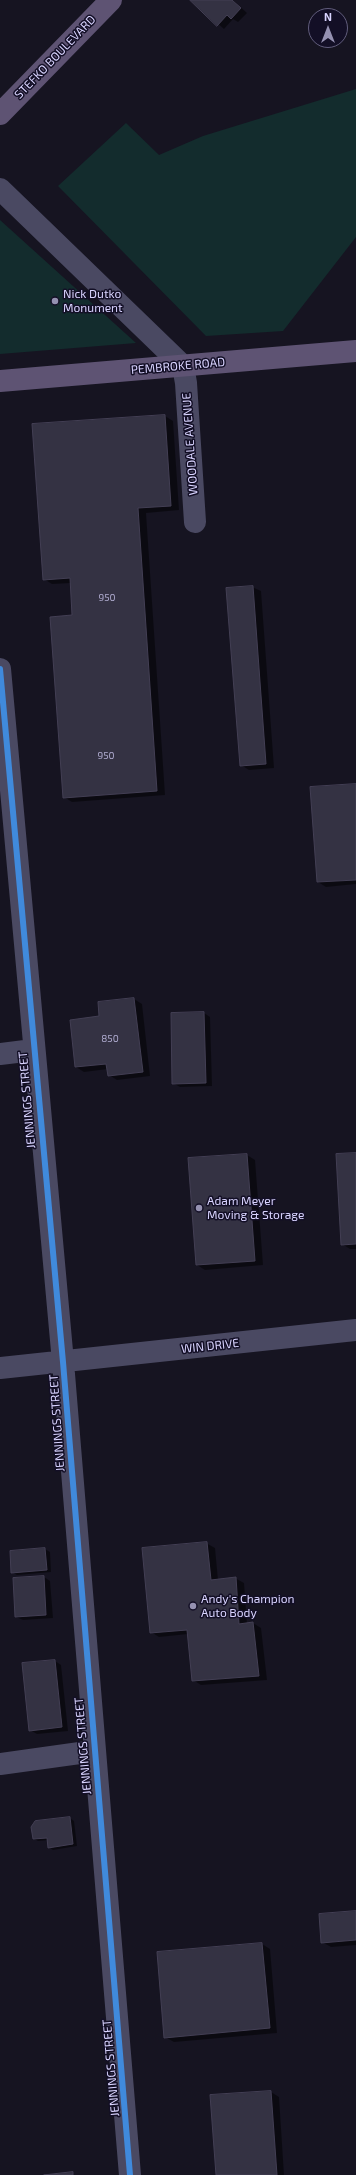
<!DOCTYPE html>
<html>
<head>
<meta charset="utf-8">
<style>
	body { margin:0 }
	#map { position:relative; width:356px; height:2175px; overflow:hidden; background:#161421; font-family:"Exo 2",sans-serif }
	canvas { display:block }
	.north { position:absolute; left:308px; top:8px; width:40px; height:40px; box-sizing:border-box; background:#130f26; border:1px solid #625e7d; border-radius:50%; rotate:0deg; font-size:11px; font-weight:700; line-height:16px; text-align:center; color:#d9d4ff }
	.north::after { content:''; display:block; margin:auto; width:14px; height:18px; background:#9591b1; clip-path:polygon(50% 0,100% 100%,50% 72%,0 100%) }
</style>
</head>
<body>
<div id="map">
<canvas width="356" height="2175"></canvas>
<div class="north">N</div>
</div>
<script>
const ctx = document.querySelector('canvas').getContext('2d');
ctx.lineJoin = 'round';
function fill(path, color) {
  ctx.fillStyle = color;
  ctx.fill(path, 'evenodd');
}
function strokePath(path, color, width, dash) {
  ctx.strokeStyle = color;
  ctx.lineWidth = width;
  ctx.lineCap = dash ? 'butt' : 'round';
  ctx.setLineDash(dash || []);
  ctx.stroke(path);
}
function write(font, color, halo, rows, align = 'center') {
  ctx.font = font + ' "Exo 2",sans-serif';
  ctx.lineWidth = 3;
  ctx.setLineDash([]);
  ctx.textBaseline = 'middle';
  ctx.strokeStyle = halo;
  ctx.fillStyle = color;
  for (const [text, x, y, turn = 0] of rows) {
    ctx.save();
    ctx.translate(x, y);
    ctx.rotate((+turn || 0) * Math.PI / 180);
    ctx.textAlign = isNaN(turn) ? turn : align;
    if (halo) ctx.strokeText(text, 0, 0);
    ctx.fillText(text, 0, 0);
    ctx.restore();
  }
}
fill(new Path2D(`
	M356,89V237L283,331L206,336L58,186L126,123L159,155L203,136Z
	M0,220L136,343L0,354Z`), '#132c2d');
fill(new Path2D(`
	M191,0H233L247,13L238,22L233,19L224,29Z
	M165,416L173,421L179,510L146,513L165,795L72,802L64,797L73,616L71,583L52,584L44,579Z
	M252,587L261,591L274,768L249,770L241,765Z
	M356,785V884L326,887L318,882Z
	M134,999L142,1004L150,1076L117,1080L109,1075L108,1069L84,1072L76,1067L100,1017Z
	M204,1013L210,1017L212,1086L180,1087L173,1083Z
	M356,1154V1249H350L342,1244Z
	M247,1155L255,1160L263,1265L205,1270L197,1265L189,1159Z
	M206,1543L215,1548L218,1580L235,1578L244,1583L247,1624L253,1623L261,1628L267,1680L201,1685L193,1680L188,1634L159,1637L151,1632Z
	M45,1549L50,1552L51,1572L17,1575L12,1572Z
	M44,1577L50,1581L53,1618L23,1620L16,1617Z
	M55,1661L61,1665L68,1731L37,1734L30,1730Z
	M70,1818L74,1821L77,1846L53,1850L49,1847V1840L38,1841L33,1838Z
	M356,1912V1945L331,1947L322,1942Z
	M262,1944L270,1949L277,2033L174,2042L165,2037Z
	M271,2092L279,2097L284,2175H217Z`), '#0007');
const building = new Path2D(`
	M190,0H232L241,8L231,19L227,15L217,26Z
	M165,415L171,506L138,508L157,791L63,798L50,617L72,615L70,578L43,580L32,424Z
	M253,586L266,764L240,766L226,588Z
	M356,784V880L317,882L310,787Z
	M134,998L143,1072L108,1076L106,1064L75,1067L70,1020L99,1016L98,1002Z
	M204,1012L206,1083L172,1084L171,1013Z
	M356,1153V1244L341,1245L336,1154Z
	M247,1154L255,1261L196,1265L188,1158Z
	M207,1542L211,1580L236,1577L239,1624L253,1622L259,1676L192,1681L187,1630L150,1633L142,1548Z
	M45,1548L47,1570L11,1573L10,1551Z
	M44,1576L46,1615L15,1617L13,1578Z
	M55,1660L62,1727L29,1731L22,1663Z
	M70,1817L73,1844L48,1848L47,1838L33,1839L31,1827L35,1821Z
	M356,1911V1940L321,1943L319,1914Z
	M262,1943L270,2028L164,2038L157,1952Z
	M271,2091L277,2175H216L210,2095Z
	M73,2172V2175H44Z`);
fill(building, '#343243');
strokePath(building, '#433f54', 1);
strokePath(new Path2D(`
	M0,189L183,366L186,383L195,522
	M0,669L63,1362L130,2175
	M0,1054L33,1050
	M0,1368L356,1330
	M0,1764L94,1751`), '#4a4962', 22);
strokePath(new Path2D(`
	M0,114L111,0
	M0,381L356,351`), '#5e5373', 22);
strokePath(new Path2D(`
	M0,669L63,1362L130,2175`), '#408adc', 6);
for (const [x, y, r, color] of [
	[55,301,4,"#9591b1"],
	[199,1208,4,"#9591b1"],
	[193,1606,4,"#9591b1"]
]) {
  const dot = new Path2D();
  dot.arc(x, y, r, 0, 2 * Math.PI);
  ctx.fillStyle = color;
  ctx.fill(dot);
  strokePath(dot, '#130f26', 1.5);
}
write('10px', '#b0acd0', null, [
	["950",107,598],
	["950",106,756],
	["850",110,1039]
]);
write('12px', '#d9d4ff', '#130f26', [
	["STEFKO BOULEVARD",55,57,-46],
	["PEMBROKE ROAD",178,366,-5],
	["WOODALE AVENUE",190,444,-94],
	["JENNINGS STREET",27,1100,-95],
	["WIN DRIVE",210,1346,-6],
	["JENNINGS STREET",57,1423,-94],
	["JENNINGS STREET",83,1746,-95],
	["JENNINGS STREET",111,2068,-95]
]);
write('12px', '#d9d4ff', '#130f26', [
	["Nick Dutko",63,294],
	["Monument",63,308],
	["Adam Meyer",207,1201],
	["Moving & Storage",207,1215],
	["Andy's Champion",201,1599],
	["Auto Body",201,1613]
], 'left');
</script>
</body>
</html>
